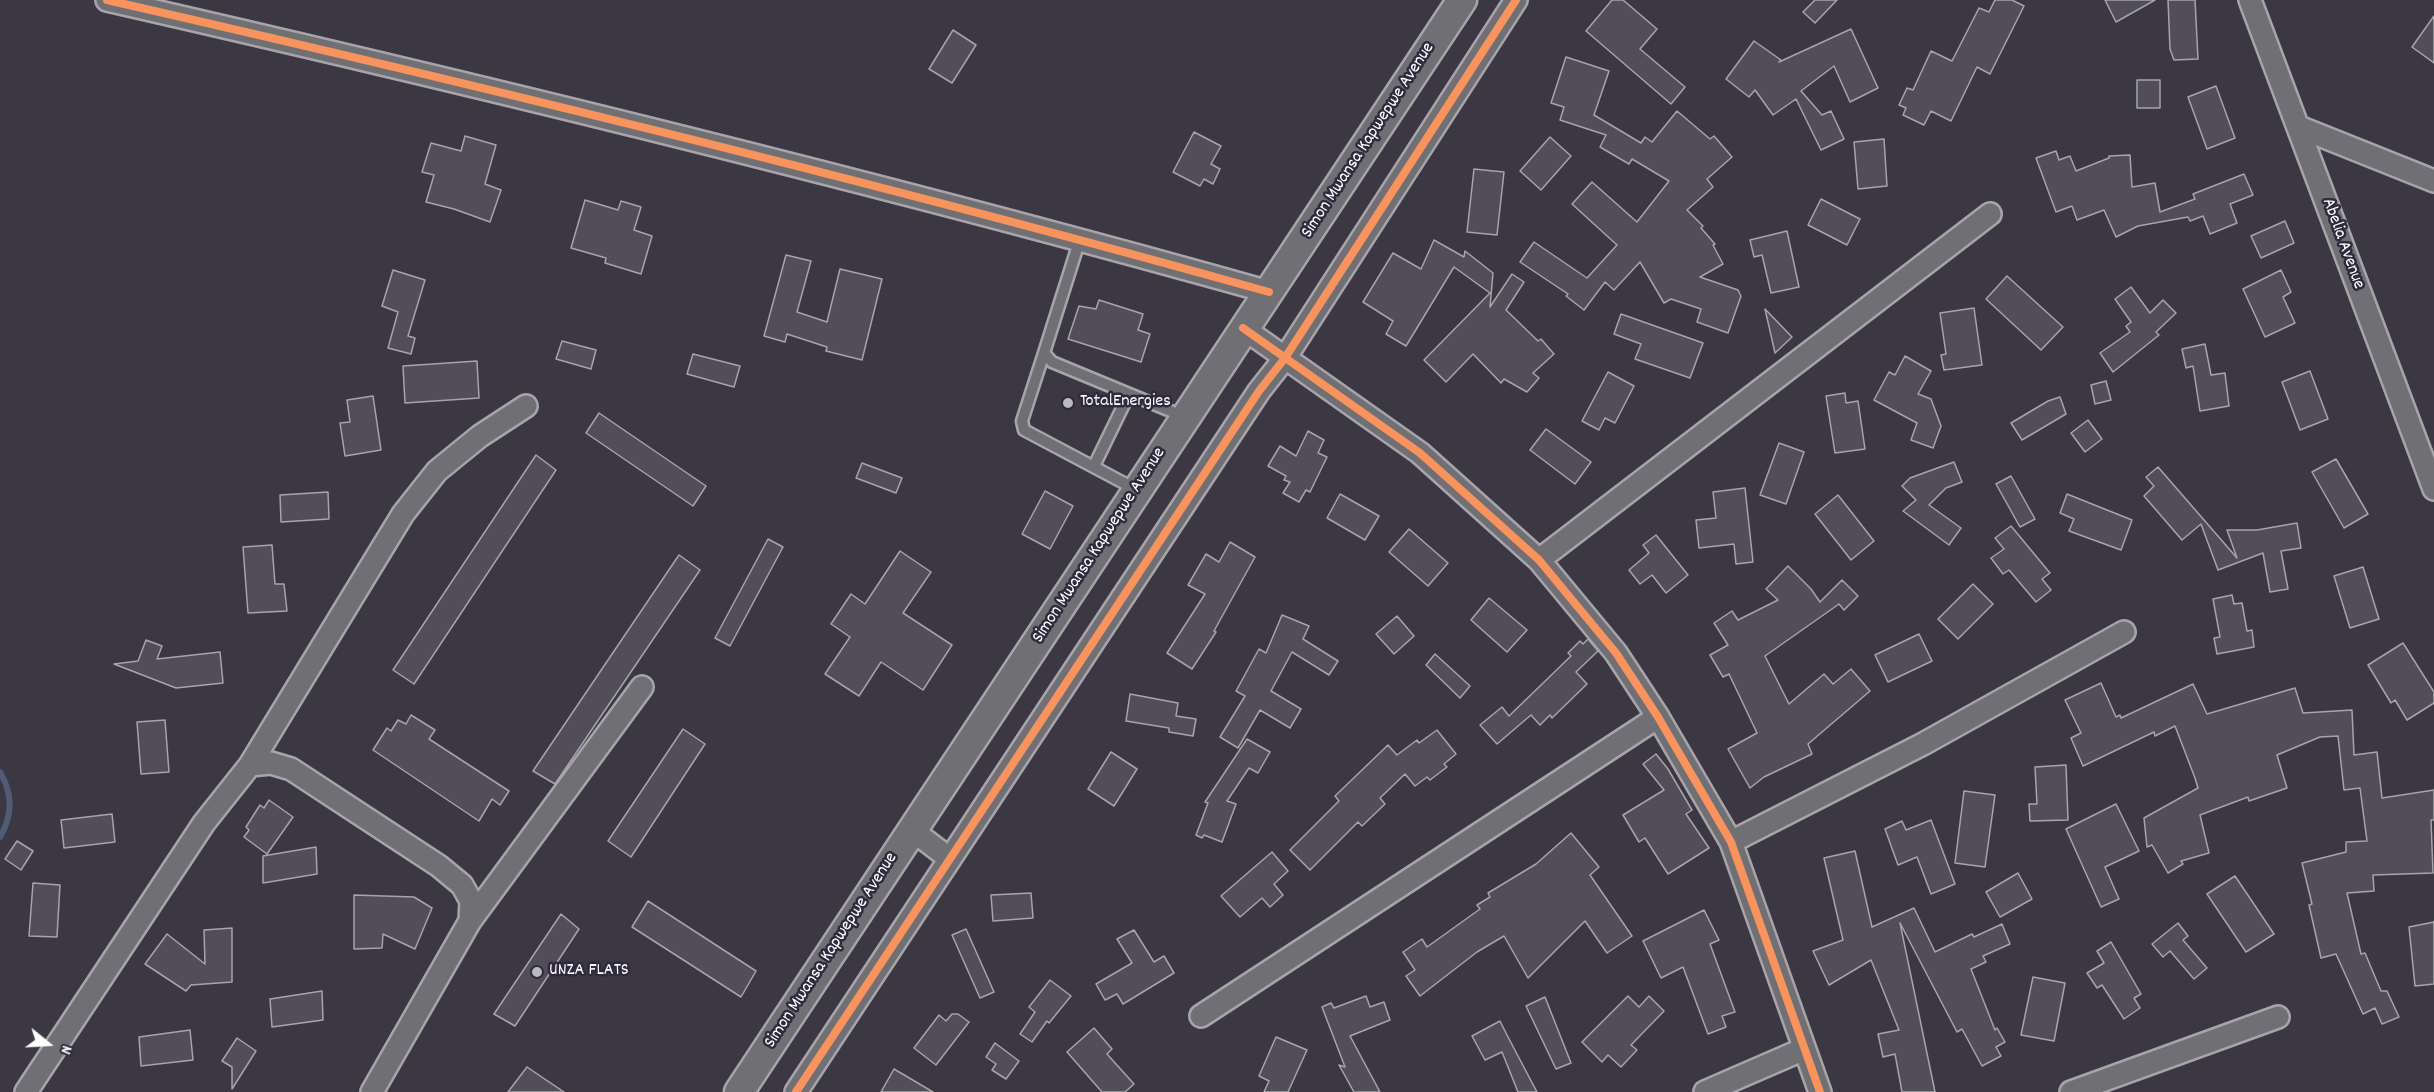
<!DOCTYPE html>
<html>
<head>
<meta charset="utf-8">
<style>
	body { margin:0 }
	#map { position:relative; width:2434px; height:1092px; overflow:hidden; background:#3b3843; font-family:Dekko,sans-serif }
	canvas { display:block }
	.north { position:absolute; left:18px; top:1014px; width:60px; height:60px; -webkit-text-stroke:4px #2f2a3d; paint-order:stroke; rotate:108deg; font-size:16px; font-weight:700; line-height:24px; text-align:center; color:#fff }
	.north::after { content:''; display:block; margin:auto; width:21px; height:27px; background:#fff; clip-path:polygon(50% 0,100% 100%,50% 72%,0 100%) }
</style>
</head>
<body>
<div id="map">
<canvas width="2434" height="1092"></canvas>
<div class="north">N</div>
</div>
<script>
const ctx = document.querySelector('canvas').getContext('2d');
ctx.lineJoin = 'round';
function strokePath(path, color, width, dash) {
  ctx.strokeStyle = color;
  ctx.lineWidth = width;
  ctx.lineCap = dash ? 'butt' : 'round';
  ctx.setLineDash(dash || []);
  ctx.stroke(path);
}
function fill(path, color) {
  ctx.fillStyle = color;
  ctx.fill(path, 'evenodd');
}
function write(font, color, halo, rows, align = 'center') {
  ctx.font = font + ' Dekko,sans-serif';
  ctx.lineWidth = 5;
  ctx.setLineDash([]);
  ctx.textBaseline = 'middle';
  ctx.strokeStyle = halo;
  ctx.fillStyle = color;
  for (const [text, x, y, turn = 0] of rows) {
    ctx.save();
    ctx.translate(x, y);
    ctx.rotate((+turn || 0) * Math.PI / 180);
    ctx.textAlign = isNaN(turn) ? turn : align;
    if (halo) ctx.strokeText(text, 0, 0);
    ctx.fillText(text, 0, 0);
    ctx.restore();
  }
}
strokePath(new Path2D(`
	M0,772C13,794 13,815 0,837`), '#505c76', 6);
const building = new Path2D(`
	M1612,0H1623L1657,29L1640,49L1685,87L1671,104L1586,31Z
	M1815,0H1837L1815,23L1803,12Z
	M1995,0H2012L2024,6L1990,74L1977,67L1951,121L1931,111L1924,125L1903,115L1906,108L1899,105L1907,88L1913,90L1931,51L1952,61L1979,8L1989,12Z
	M2105,0H2155L2116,22Z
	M2168,0H2195L2198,59L2174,60L2170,49Z
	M2434,16V63L2412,47Z
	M1851,29L1878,88L1850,102L1834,66L1801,91L1822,115L1831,111L1844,139L1821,150L1796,99L1773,115L1755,90L1749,97L1726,79L1754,41L1781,60L1779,62Z
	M953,30L976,45L952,83L929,69Z
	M1566,57L1609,71L1594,115L1641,143L1645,137L1652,142L1677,111L1710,139L1714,136L1732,157L1707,179L1713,187L1687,210L1703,226L1701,228L1715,244L1713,245L1723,264L1700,277L1738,290L1741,296L1728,333L1697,322L1701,309L1671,299L1664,303L1640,262L1614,290L1605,282L1584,310L1566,296L1568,294L1520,262L1534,242L1587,278L1617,245L1572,204L1592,182L1637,222L1669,181L1632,159L1629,164L1600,147L1606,135L1560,120L1564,107L1551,103Z
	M2137,80H2160V108H2137Z
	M2216,86L2235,138L2207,149L2188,97Z
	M1194,132L1221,146L1211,164L1220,169L1213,184L1204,179L1200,186L1173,172Z
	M465,136L496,145L485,184L501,190L490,222L454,209L426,202L434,175L422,172L431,143L461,151Z
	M1550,137L1571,156L1541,190L1520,171Z
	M1884,139L1887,186L1858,189L1854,142Z
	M2056,151L2059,160L2070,156L2076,171L2109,158V156L2130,155L2132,187L2155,183L2160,212L2195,199L2193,194L2244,174L2253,195L2230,204L2237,223L2210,234L2203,216L2190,221L2188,217L2138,226L2116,237L2104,210L2077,220L2072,206L2056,212L2036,158Z
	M1474,169L1504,172L1497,235L1467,232Z
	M1821,199L1860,219L1847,245L1808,225Z
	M585,200L618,210L621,201L641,207L634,230L652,236L641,274L605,263L606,258L571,248Z
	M2285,221L2294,243L2261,258L2251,236Z
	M1787,231L1799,287L1771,293L1762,255L1754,257L1750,240Z
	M1434,240L1464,257L1465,251L1493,273L1490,307L1512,274L1524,282L1506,310L1538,341L1541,339L1554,354L1533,373L1539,378L1527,392L1504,379L1501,383L1473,354L1446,382L1424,360L1490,293L1454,267L1406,346L1386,334L1393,321L1363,302L1393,253L1421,269Z
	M786,255L811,261L797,312L827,322L840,269L882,279L862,360L826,351L827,347L787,334L785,342L764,336Z
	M393,270L425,280L408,336L415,338L411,354L388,348L398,312L382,306Z
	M2281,270L2291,292L2283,297L2295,323L2265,337L2243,289Z
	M2007,276L2063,327L2041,350L1986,299Z
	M2131,287L2150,313L2163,300L2176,313L2156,332L2159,335L2113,372L2100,353L2130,332L2126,326L2131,322L2115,299Z
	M1099,300L1143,314L1138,330L1150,334L1141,362L1068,339L1079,306L1096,309Z
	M1974,308L1982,365L1944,370L1941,355L1946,354L1940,313Z
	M1765,309L1792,337L1775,353Z
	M1621,314L1703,343L1690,378L1635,359L1641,344L1614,334Z
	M562,341L596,350L591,369L556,359Z
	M2205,344L2211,375L2225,373L2229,406L2200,411L2193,366L2186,368L2182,349Z
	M693,354L740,366L734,387L687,374Z
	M1905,356L1931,371L1918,394L1931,399L1941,426L1933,448L1911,440L1917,423L1874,400L1889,372L1895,375Z
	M477,361L479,398L405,403L403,366Z
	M2310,371L2328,419L2300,430L2282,382Z
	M1608,372L1634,386L1615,423L1605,418L1599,430L1582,421Z
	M2106,381L2111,400L2095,404L2091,385Z
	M1845,393L1846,403L1858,401L1865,449L1835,453L1826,396Z
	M373,396L381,450L345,456L340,423L350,422L347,400Z
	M2060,397L2066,414L2022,440L2011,423L2048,401Z
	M599,413L706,486L693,506L586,433Z
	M2088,420L2102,439L2085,452L2071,433Z
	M1546,429L1591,462L1575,484L1530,450Z
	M1308,431L1324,440L1318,453L1327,457L1310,492L1306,490L1299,502L1283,493L1290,482L1284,480L1286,476L1268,466L1280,446L1296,456Z
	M1779,443L1804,452L1786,504L1760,495Z
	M536,455L556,470L414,684L393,670Z
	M2336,459L2368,514L2344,528L2312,472Z
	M1954,462L1962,482L1946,488L1929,505L1961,528L1949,545L1903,511L1916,500L1902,486L1910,478Z
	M862,463L902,478L896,493L856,478Z
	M2158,467L2237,558L2227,530H2257L2297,523L2301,548L2281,551L2288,589L2270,592L2263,553L2218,570L2201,524L2182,540L2144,496L2154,486L2146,477Z
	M2011,476L2035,519L2020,527L1996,484Z
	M1745,488L1753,562L1736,564L1734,544L1699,548L1696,520L1716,518L1713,492Z
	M1045,491L1073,506L1050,549L1022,534Z
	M328,492L329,519L281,522L280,495Z
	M1340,494L1379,516L1365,540L1327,518Z
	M2067,494L2132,520L2121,550L2069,531L2074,519L2060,513Z
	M1838,495L1874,541L1851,560L1815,514Z
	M2011,526L2050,573L2042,579L2051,590L2036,602L2009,570L2003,574L1991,558L2004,549L1995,538Z
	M1409,529L1448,563L1428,586L1389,552Z
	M1656,535L1688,575L1666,593L1652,575L1640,584L1629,570L1649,553L1643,545Z
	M768,539L783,547L730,646L715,638Z
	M1230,542L1255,557L1214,631L1216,632L1192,669L1167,653L1205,594L1188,585L1206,554L1219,562Z
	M272,545L275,584H284L287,611L248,613L243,547Z
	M900,551L931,572L903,613L952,645L923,690L881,662L859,696L825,674L850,637L831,624L851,594L865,604Z
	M679,555L700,570L555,784L533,771Z
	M1788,566L1811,589L1820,602L1842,580L1858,596L1844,610L1839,604L1765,656L1789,704L1824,674L1833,684L1851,669L1870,691L1808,744L1812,754L1764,777L1750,788L1728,749L1757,733L1729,674L1723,677L1710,655L1728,645L1714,623L1732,611L1738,620L1778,600L1766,589Z
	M2363,567L2379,619L2350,628L2334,576Z
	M1973,584L1993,604L1958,639L1938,619Z
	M2232,595L2234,604L2242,603L2247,631L2252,630L2254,647L2217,654L2214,638L2220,637L2213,599Z
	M1489,598L1527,630L1507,652L1471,620Z
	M1282,615L1309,626L1303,639L1338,661L1329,675L1292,652L1271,691L1301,709L1290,728L1260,710L1238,748L1220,737L1245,696L1236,691L1259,649L1266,653Z
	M1397,616L1414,636L1394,654L1376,634Z
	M1919,634L1932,661L1888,682L1875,655Z
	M1588,639L1598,651L1576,672L1587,684L1552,718L1550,715L1540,725L1531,715L1497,744L1480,725L1502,707L1509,716L1571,656L1568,653L1580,641L1583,644Z
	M146,640L162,646L157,659L220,652L223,683L176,688L114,664L138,661Z
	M2403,643L2434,692V703L2407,720L2395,700L2391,703L2368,665Z
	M1435,654L1470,686L1460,698L1426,665Z
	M2101,683L2116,717L2120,715L2121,718L2193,684L2207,714L2295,688L2303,713L2352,710L2354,755L2377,752L2382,798L2434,790V820H2431L2433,873L2373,875L2374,891L2347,893L2361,954L2365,953L2381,991H2387L2399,1017L2382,1024L2375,1008L2363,1014L2336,954L2321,958L2309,905L2312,904L2302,863L2346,852V842L2367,841L2360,788L2344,790L2338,736L2320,737L2277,755L2287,788L2249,801L2248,797L2200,815L2209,853L2181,861L2183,864L2168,873L2152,845L2147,847L2144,818L2198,788L2195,778L2175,726L2155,736L2154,732L2083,766L2071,738L2081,733L2065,700Z
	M1130,694L1178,703L1176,716L1196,719L1193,736L1169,732V728L1126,721Z
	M411,715L435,730L429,739L509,791L500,805L492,799L479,821L373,750L387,728L391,731L398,720L406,724Z
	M165,720L169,772L141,774L137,722Z
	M683,729L705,744L631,857L608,841Z
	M1437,730L1456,754L1444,764L1447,767L1430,780L1427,777L1415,786L1405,774L1380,798L1385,804L1362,826L1358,822L1310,870L1290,850L1339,801L1335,796L1388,745L1397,755L1417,740L1419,743Z
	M1247,739L1270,752L1258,773L1249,768L1227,801L1236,804L1222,842L1204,835L1202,838L1196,835L1208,803L1205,802Z
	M1111,752L1137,769L1114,806L1088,789Z
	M1656,754L1668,769L1692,810L1686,814L1709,848L1668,874L1645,838L1639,842L1623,815L1664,790L1643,764Z
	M2066,765L2068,820L2030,821L2029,804H2037L2035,767Z
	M1964,791L1995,795L1985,867L1955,863Z
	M269,800L293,817L267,854L244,837L249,830L246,827L260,805L264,808Z
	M2116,804L2139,851L2105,867L2119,899L2101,907L2066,829Z
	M112,814L115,842L64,848L61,820Z
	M1931,820L1955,884L1931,894L1917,857L1898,865L1885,829L1902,821L1906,830Z
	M1571,833L1599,867L1590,875L1632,936L1607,953L1585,921L1528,978L1504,936L1477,952L1420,996L1406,976L1415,970L1403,952L1422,939L1427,947L1480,909L1477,905L1490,897L1488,893L1536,864Z
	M17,841L33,851L21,870L5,859Z
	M316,847L317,874L263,883V856Z
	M1855,851L1872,927L1914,908L1935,952L1972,934L1974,937L2002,924L2010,944L1983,956L1986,962L1971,969L1995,1030L1997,1028L2005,1042L1996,1047L2001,1056L1982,1066L1962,1029L1957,1032L1900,923L1935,1092H1902L1895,1054L1883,1057L1878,1034L1899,1030L1871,960L1829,985L1813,951L1843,940L1824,858Z
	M1272,852L1288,871L1274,884L1283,895L1270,907L1262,898L1240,917L1221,896Z
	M2018,873L2032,899L2000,917L1986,892Z
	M2235,876L2274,934L2246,952L2207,894Z
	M33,883L60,885L57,937L29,936Z
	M1031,893L1033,918L993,921L991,895Z
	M354,895L414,897L432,908L415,949L383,934L382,948L354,949Z
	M648,901L756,971L741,997L632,927Z
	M1704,910L1719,940L1710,944L1735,1012L1722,1016L1726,1027L1708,1034L1683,967L1661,978L1643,941Z
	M561,914L579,929L515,1026L494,1014Z
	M2434,922V984L2415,986L2409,927Z
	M2178,923L2188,936L2183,940L2207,968L2194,979L2170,951L2163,957L2152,944Z
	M232,928V982L191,985L186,991L145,964L167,934L205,964L204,930Z
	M966,929L994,992L980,998L952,935Z
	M1134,930L1154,962L1164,956L1174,973L1123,1004L1117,994L1105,1000L1096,984L1132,963L1117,939Z
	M2111,942L2141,994L2134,998L2140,1008L2124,1019L2102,985L2097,988L2087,973L2104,963L2097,951Z
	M2033,977L2065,983L2054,1041L2021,1035Z
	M1050,980L1071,996L1049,1023L1047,1021L1032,1042L1020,1034L1035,1012L1029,1007Z
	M322,991L323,1020L272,1027L270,999Z
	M1366,996L1370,1007L1384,1002L1390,1020L1350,1036L1380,1092H1354L1339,1065L1345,1067L1322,1007L1331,1003L1334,1008Z
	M1628,996L1639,1007L1649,996L1664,1011L1631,1045L1637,1050L1621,1067L1608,1055L1602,1062L1582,1042Z
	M1545,997L1571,1063L1556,1069L1526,1006Z
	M952,1014H958L969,1022L936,1065L914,1048L939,1015L946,1021Z
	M1500,1021L1508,1037L1537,1092H1518L1502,1052L1485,1060L1472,1036Z
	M1094,1028L1112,1049L1107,1054L1134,1084L1125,1092H1102L1067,1052Z
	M190,1030L193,1060L141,1066L139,1037Z
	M1276,1037L1307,1050L1288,1092H1264L1269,1081L1259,1076Z
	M237,1038L256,1051L232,1089V1067L222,1061Z
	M995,1043L1019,1061L1006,1079L992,1070L996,1064L986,1057Z
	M527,1067L564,1092H508Z
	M894,1069L933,1092H881Z`);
fill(building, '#524e59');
strokePath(building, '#a7a5aa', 1.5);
const service = new Path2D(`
	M1080,239L1044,353L1052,362L1185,417
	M1044,353L1022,421L1024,430L1137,490
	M1094,466L1129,394`);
const minor = new Path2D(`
	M107,0C497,89 884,184 1269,292
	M2250,0L2434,489
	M2299,127L2434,181
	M1243,328L1420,453L1539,560L1616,653L1658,717L1731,842L1820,1092
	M1539,560L1990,214
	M250,765L271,763L291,769L439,866L462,885L471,901L470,921
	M912,830L950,859
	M1731,842L1923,744L2124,632
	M1201,1016L1658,717
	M26,1092L204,823L250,765L403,514L437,471L480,436L526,406
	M372,1092L470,921L642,687
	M796,1092L1259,391L1285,358L1516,0
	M1705,1092L1804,1049
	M2071,1092L2278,1017`);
const secondary = new Path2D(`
	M739,1092L1462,0`);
strokePath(service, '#a7a5aa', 15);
strokePath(minor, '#a7a5aa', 26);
strokePath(secondary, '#a7a5aa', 33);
strokePath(service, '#706f74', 10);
strokePath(minor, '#706f74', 21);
strokePath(secondary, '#706f74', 28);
strokePath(new Path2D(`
	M107,0C497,89 884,184 1269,292
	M1243,328L1420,453L1539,560L1616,653L1658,717L1731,842L1820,1092
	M796,1092L1259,391L1285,358L1516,0`), '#f8935d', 8);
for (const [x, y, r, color] of [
	[1068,403,6,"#bab9bd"],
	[537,972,6,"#bab9bd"]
]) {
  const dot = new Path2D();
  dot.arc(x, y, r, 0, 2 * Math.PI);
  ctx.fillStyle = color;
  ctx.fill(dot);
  strokePath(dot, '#2f2a3d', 2);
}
write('18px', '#fff', '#2f2a3d', [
	["Simon Mwansa Kapwepwe Avenue",1369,141,-57],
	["Abelia Avenue",2342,244,70],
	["Simon Mwansa Kapwepwe Avenue",1100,546,-57],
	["Simon Mwansa Kapwepwe Avenue",832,951,-57]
]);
write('18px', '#fff', '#2f2a3d', [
	["TotalEnergies",1080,403],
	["UNZA FLATS",549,972]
], 'left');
</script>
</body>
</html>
